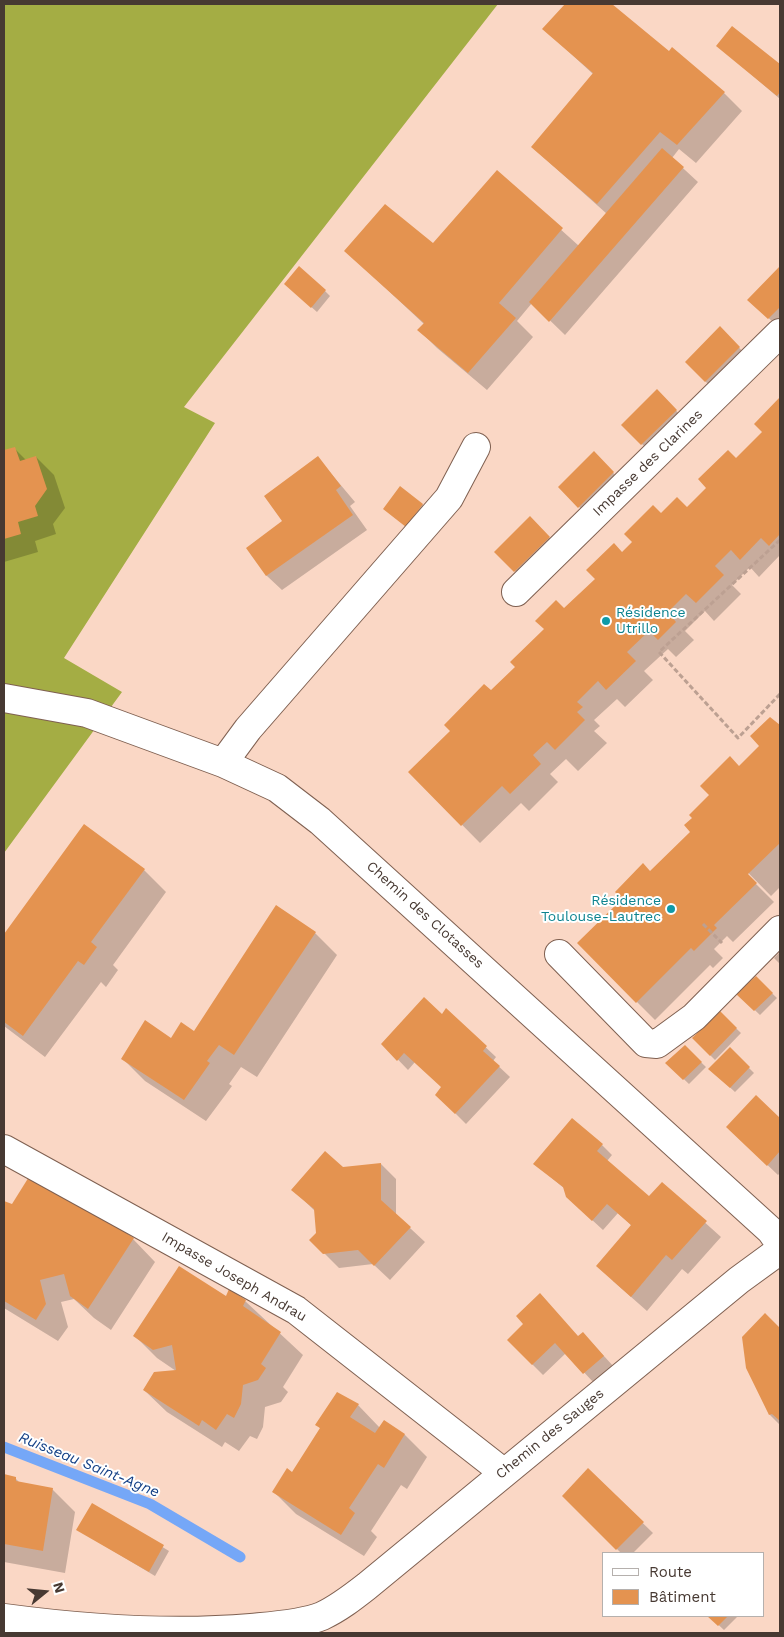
<!DOCTYPE html>
<html>
<head>
<meta charset="utf-8">
<style>
	body { margin:0 }
	#map { position:relative; width:784px; height:1637px; overflow:hidden; background:#fad7c5; font-family:"Work Sans",sans-serif }
	canvas { display:block }
	.frame { position:absolute; inset:0; border:5px solid #473932; pointer-events:none }
	.legend { position:absolute; left:602px; top:1552px; width:162px; height:65px; box-sizing:border-box; background:#fff; border:1px solid #b5b0ad; margin:0; padding:6px 9px; list-style:none; font-size:15px; color:#473932 }
	.legend li { display:flex; align-items:center; gap:10px; height:25px }
	.legend b { width:25px; border:1px solid #b5b0ad }
	.north { position:absolute; left:20px; top:1567px; width:50px; height:50px; -webkit-text-stroke:4px #fff; paint-order:stroke; rotate:73deg; font-size:14px; font-weight:700; line-height:20px; text-align:center; color:#473932 }
	.north::after { content:''; display:block; margin:auto; width:18px; height:22px; background:#473932; clip-path:polygon(50% 0,100% 100%,50% 72%,0 100%) }
</style>
</head>
<body>
<div id="map">
<canvas width="784" height="1637"></canvas>
<div class="frame"></div>
<ul class="legend">
<li><b style="height:6px;background:#fff"></b>Route</li>
<li><b style="height:14px;background:#e49350"></b>Bâtiment</li>
</ul>
<div class="north">N</div>
</div>
<script>
const ctx = document.querySelector('canvas').getContext('2d');
ctx.lineJoin = 'round';
function fill(path, color) {
  ctx.fillStyle = color;
  ctx.fill(path, 'evenodd');
}
function strokePath(path, color, width, dash) {
  ctx.strokeStyle = color;
  ctx.lineWidth = width;
  ctx.lineCap = dash ? 'butt' : 'round';
  ctx.setLineDash(dash || []);
  ctx.stroke(path);
}
function write(font, color, halo, rows, align = 'center') {
  ctx.font = font + ' "Work Sans",sans-serif';
  ctx.lineWidth = 4;
  ctx.setLineDash([]);
  ctx.textBaseline = 'middle';
  ctx.strokeStyle = halo;
  ctx.fillStyle = color;
  for (const [text, x, y, turn = 0] of rows) {
    ctx.save();
    ctx.translate(x, y);
    ctx.rotate((+turn || 0) * Math.PI / 180);
    ctx.textAlign = isNaN(turn) ? turn : align;
    if (halo) ctx.strokeText(text, 0, 0);
    ctx.fillText(text, 0, 0);
    ctx.restore();
  }
}
fill(new Path2D(`
	M4,4H498L184,407L215,423L64,658L122,692L4,853Z`), '#a4ad44');
fill(new Path2D(`
	M567,4H610L669,53L724,93L742,111L696,163L679,149L672,158L698,182L565,335L532,303L517,321L533,337L487,390L437,348L419,330L424,324L346,251L433,245L497,172L579,246L607,214L532,147L593,74L544,29Z
	M732,27L780,66V99L718,46Z
	M780,268V317L774,323L749,300Z
	M291,289L325,291L330,296L317,312Z
	M720,327L744,353L710,386L686,362Z
	M657,390L681,416L647,449L623,425Z
	M780,399V555L759,577L750,567L732,585L741,594L714,621L705,611L685,631L694,640L676,657L668,649L644,671L653,680L625,707L617,699L594,720L600,726L594,731L607,743L578,771L566,759L550,774L558,782L529,811L521,803L480,843L410,772L517,667L565,610L661,514L687,508L764,432L755,424Z
	M14,448L26,460L36,457L54,475L65,508L53,524L56,534L35,541L38,552L4,562V452Z
	M594,453L618,478L584,512L560,487Z
	M318,458L355,502L350,506L367,530L282,590L267,576L248,549L284,522Z
	M422,504L427,509L412,531L384,509Z
	M530,517L554,543L520,576L496,552Z
	M780,727V887L771,896L718,842L716,844L774,902L733,942L727,936L714,949L723,958L713,968L710,965L655,1020L585,950L651,873L692,832L739,767Z
	M84,826L144,870L166,892L113,965L118,970L106,987L101,982L45,1057L4,1026V936Z
	M315,933L337,955L257,1077L241,1067L229,1084L232,1086L206,1121L145,1081L123,1059L194,1033Z
	M780,952V964L774,958Z
	M756,978L777,998L760,1015L738,994Z
	M446,1010L496,1057L493,1061L510,1077L466,1124L437,1095L443,1087L415,1062L408,1070L383,1044L442,1016Z
	M720,1013L741,1033L715,1060L693,1038Z
	M685,1047L706,1067L689,1084L667,1063Z
	M730,1049L754,1073L735,1092L710,1069Z
	M756,1097L780,1119V1173L778,1175L738,1137Z
	M602,1145L612,1155L607,1161L650,1198L662,1184L721,1237L688,1274L682,1269L647,1311L613,1281L632,1226L618,1213L603,1230L578,1207L565,1189L535,1164Z
	M381,1164L396,1179V1215L425,1242L390,1280L373,1264L339,1268L311,1240L317,1234L315,1211L293,1190L342,1168Z
	M4,1203L113,1226L133,1239L155,1262L111,1330L94,1318L74,1299L61,1302L68,1327L58,1341L4,1308Z
	M226,1297L245,1301L303,1355L283,1387L288,1392L281,1402L265,1407L263,1427L257,1439L250,1436L239,1451L225,1442L222,1447L167,1412L144,1390L176,1371L157,1358L135,1336Z
	M765,1315L780,1330V1425L770,1415Z
	M524,1324L579,1337L593,1344L614,1367L594,1383L566,1353L543,1375L508,1340Z
	M358,1405L380,1428L385,1422L405,1435L427,1457L407,1489L401,1485L371,1531L377,1537L364,1556L296,1514L274,1492L293,1474L321,1429L317,1425Z
	M588,1470L653,1533L633,1553H621L564,1496Z
	M4,1475L15,1478L21,1484L52,1489L75,1512L65,1573L4,1562Z
	M93,1505L169,1551L155,1576L78,1530Z
	M709,1616H736L737,1617L724,1630Z`), '#0003');
strokePath(new Path2D(`
	M4,1447L150,1504L240,1557`), '#75a7f7', 11);
fill(new Path2D(`
	M565,4H612L669,51L672,47L725,92L677,145L660,132L597,204L531,147L593,73L542,29Z
	M732,26L780,64V92L777,96L716,46Z
	M662,148L684,167L549,322L529,302Z
	M497,170L563,228L499,303L516,318L468,373L417,330L424,323L344,251L385,204L433,243Z
	M299,266L326,290L311,308L284,284Z
	M780,266V307L768,319L747,300Z
	M720,326L740,347L705,382L685,362Z
	M657,389L677,410L641,445L621,425Z
	M780,397V534L769,546L761,538L740,560L731,550L715,566L724,575L696,603L686,594L668,612L676,622L658,640L649,631L627,652L636,661L606,690L598,681L577,702L583,707L577,712L585,720L555,750L547,742L533,755L541,764L510,794L502,786L461,826L408,772L450,731L444,725L484,684L491,690L515,667L510,662L544,629L535,621L556,600L564,608L595,579L586,570L614,543L622,552L632,542L624,534L653,505L661,513L677,497L687,507L706,488L698,479L728,450L736,458L762,432L754,424Z
	M15,447L20,461L36,456L47,489L35,506L38,516L18,522L21,534L4,539V450Z
	M594,451L614,472L578,508L558,487Z
	M318,456L341,486L336,490L353,515L266,576L246,548L282,521L264,496Z
	M400,486L423,504L406,527L383,509Z
	M530,516L550,537L514,572L494,552Z
	M770,717L780,725V843L748,874L757,883L714,925L717,928L694,951L691,948L636,1003L577,943L622,899L615,892L643,863L650,871L690,832L684,825L692,818L689,815L709,795L700,786L730,756L739,766L759,746L750,736Z
	M84,824L145,869L91,942L97,947L84,965L78,961L23,1036L4,1022V934Z
	M276,905L316,932L234,1055L219,1045L207,1061L210,1063L184,1100L121,1059L145,1020L171,1038L181,1022L194,1031Z
	M756,976L773,993L754,1011L736,994Z
	M424,997L442,1014L446,1008L487,1046L483,1051L500,1066L455,1114L435,1095L441,1087L404,1053L397,1061L381,1044Z
	M720,1011L737,1028L710,1056L692,1038Z
	M685,1045L702,1062L683,1080L665,1063Z
	M730,1047L750,1067L730,1088L708,1069Z
	M756,1095L780,1118V1151L767,1166L726,1127Z
	M572,1118L603,1144L597,1151L649,1196L662,1182L707,1221L672,1260L666,1255L631,1297L596,1266L631,1225L607,1204L592,1221L566,1197L563,1187L533,1164Z
	M325,1151L343,1167L381,1163V1200L411,1227L374,1266L358,1250L323,1254L309,1240L316,1233L314,1209L291,1190Z
	M32,1172L134,1238L88,1309L70,1296L64,1274L40,1280L46,1304L36,1320L4,1301V1201L12,1204Z
	M179,1266L226,1296L229,1289L246,1300L243,1306L281,1332L261,1364L266,1368L258,1380L243,1385L241,1404L234,1418L227,1414L216,1430L202,1420L199,1426L143,1390L154,1372L176,1370L172,1345L153,1350L133,1336Z
	M540,1293L578,1336L583,1332L604,1356L583,1374L555,1343L532,1365L507,1340L523,1324L516,1316Z
	M765,1313L780,1328V1421L772,1414L769,1415L746,1368L742,1337Z
	M337,1392L359,1404L350,1417L375,1433L384,1420L405,1434L384,1468L378,1464L349,1508L355,1513L341,1535L272,1492L287,1468L292,1472L320,1428L315,1425Z
	M588,1468L644,1522L616,1550L562,1496Z
	M4,1474L16,1477V1481L53,1488L43,1551L4,1544Z
	M92,1503L164,1545L149,1572L76,1530Z
	M707,1616H728L718,1626Z`), '#e49350');
const minor = new Path2D(`
	M516,592L780,333
	M4,698L87,713L223,763L277,788L320,821L771,1231L780,1244
	M223,763L248,729L449,498L476,447
	M559,954L646,1043L657,1044L694,1017L780,930
	M4,1149L296,1310L503,1472
	M4,1618C86,1629 168,1635 251,1628C272,1626 303,1624 322,1616C339,1608 353,1597 367,1586L739,1280L780,1250`);
strokePath(minor, '#7f6051', 30);
strokePath(new Path2D(`
	M780,540L659,652L738,738L780,694
	M703,924L722,943`), '#bca092', 3, [5, 2.5]);
strokePath(minor, '#fff', 28);
for (const [x, y, r, color] of [
	[606,621,5,"#0f9aa8"],
	[671,909,5,"#0f9aa8"]
]) {
  const dot = new Path2D();
  dot.arc(x, y, r, 0, 2 * Math.PI);
  ctx.fillStyle = color;
  ctx.fill(dot);
  strokePath(dot, '#fff', 2);
}
write('14px', '#473932', '#fff', [
	["Impasse des Clarines",648,463,-44],
	["Chemin des Clotasses",425,915,42],
	["Impasse Joseph Andrau",234,1277,30],
	["Chemin des Sauges",550,1434,-39]
]);
write('14px', '#0d838f', '#fff', [
	["Résidence",616,613],
	["Utrillo",616,629],
	["Résidence",661,901,"right"],
	["Toulouse-Lautrec",661,917,"right"]
], 'left');
write('italic 15px', '#144086', '#fff', [
	["Ruisseau Saint-Agne",89,1465,22]
]);
</script>
</body>
</html>
